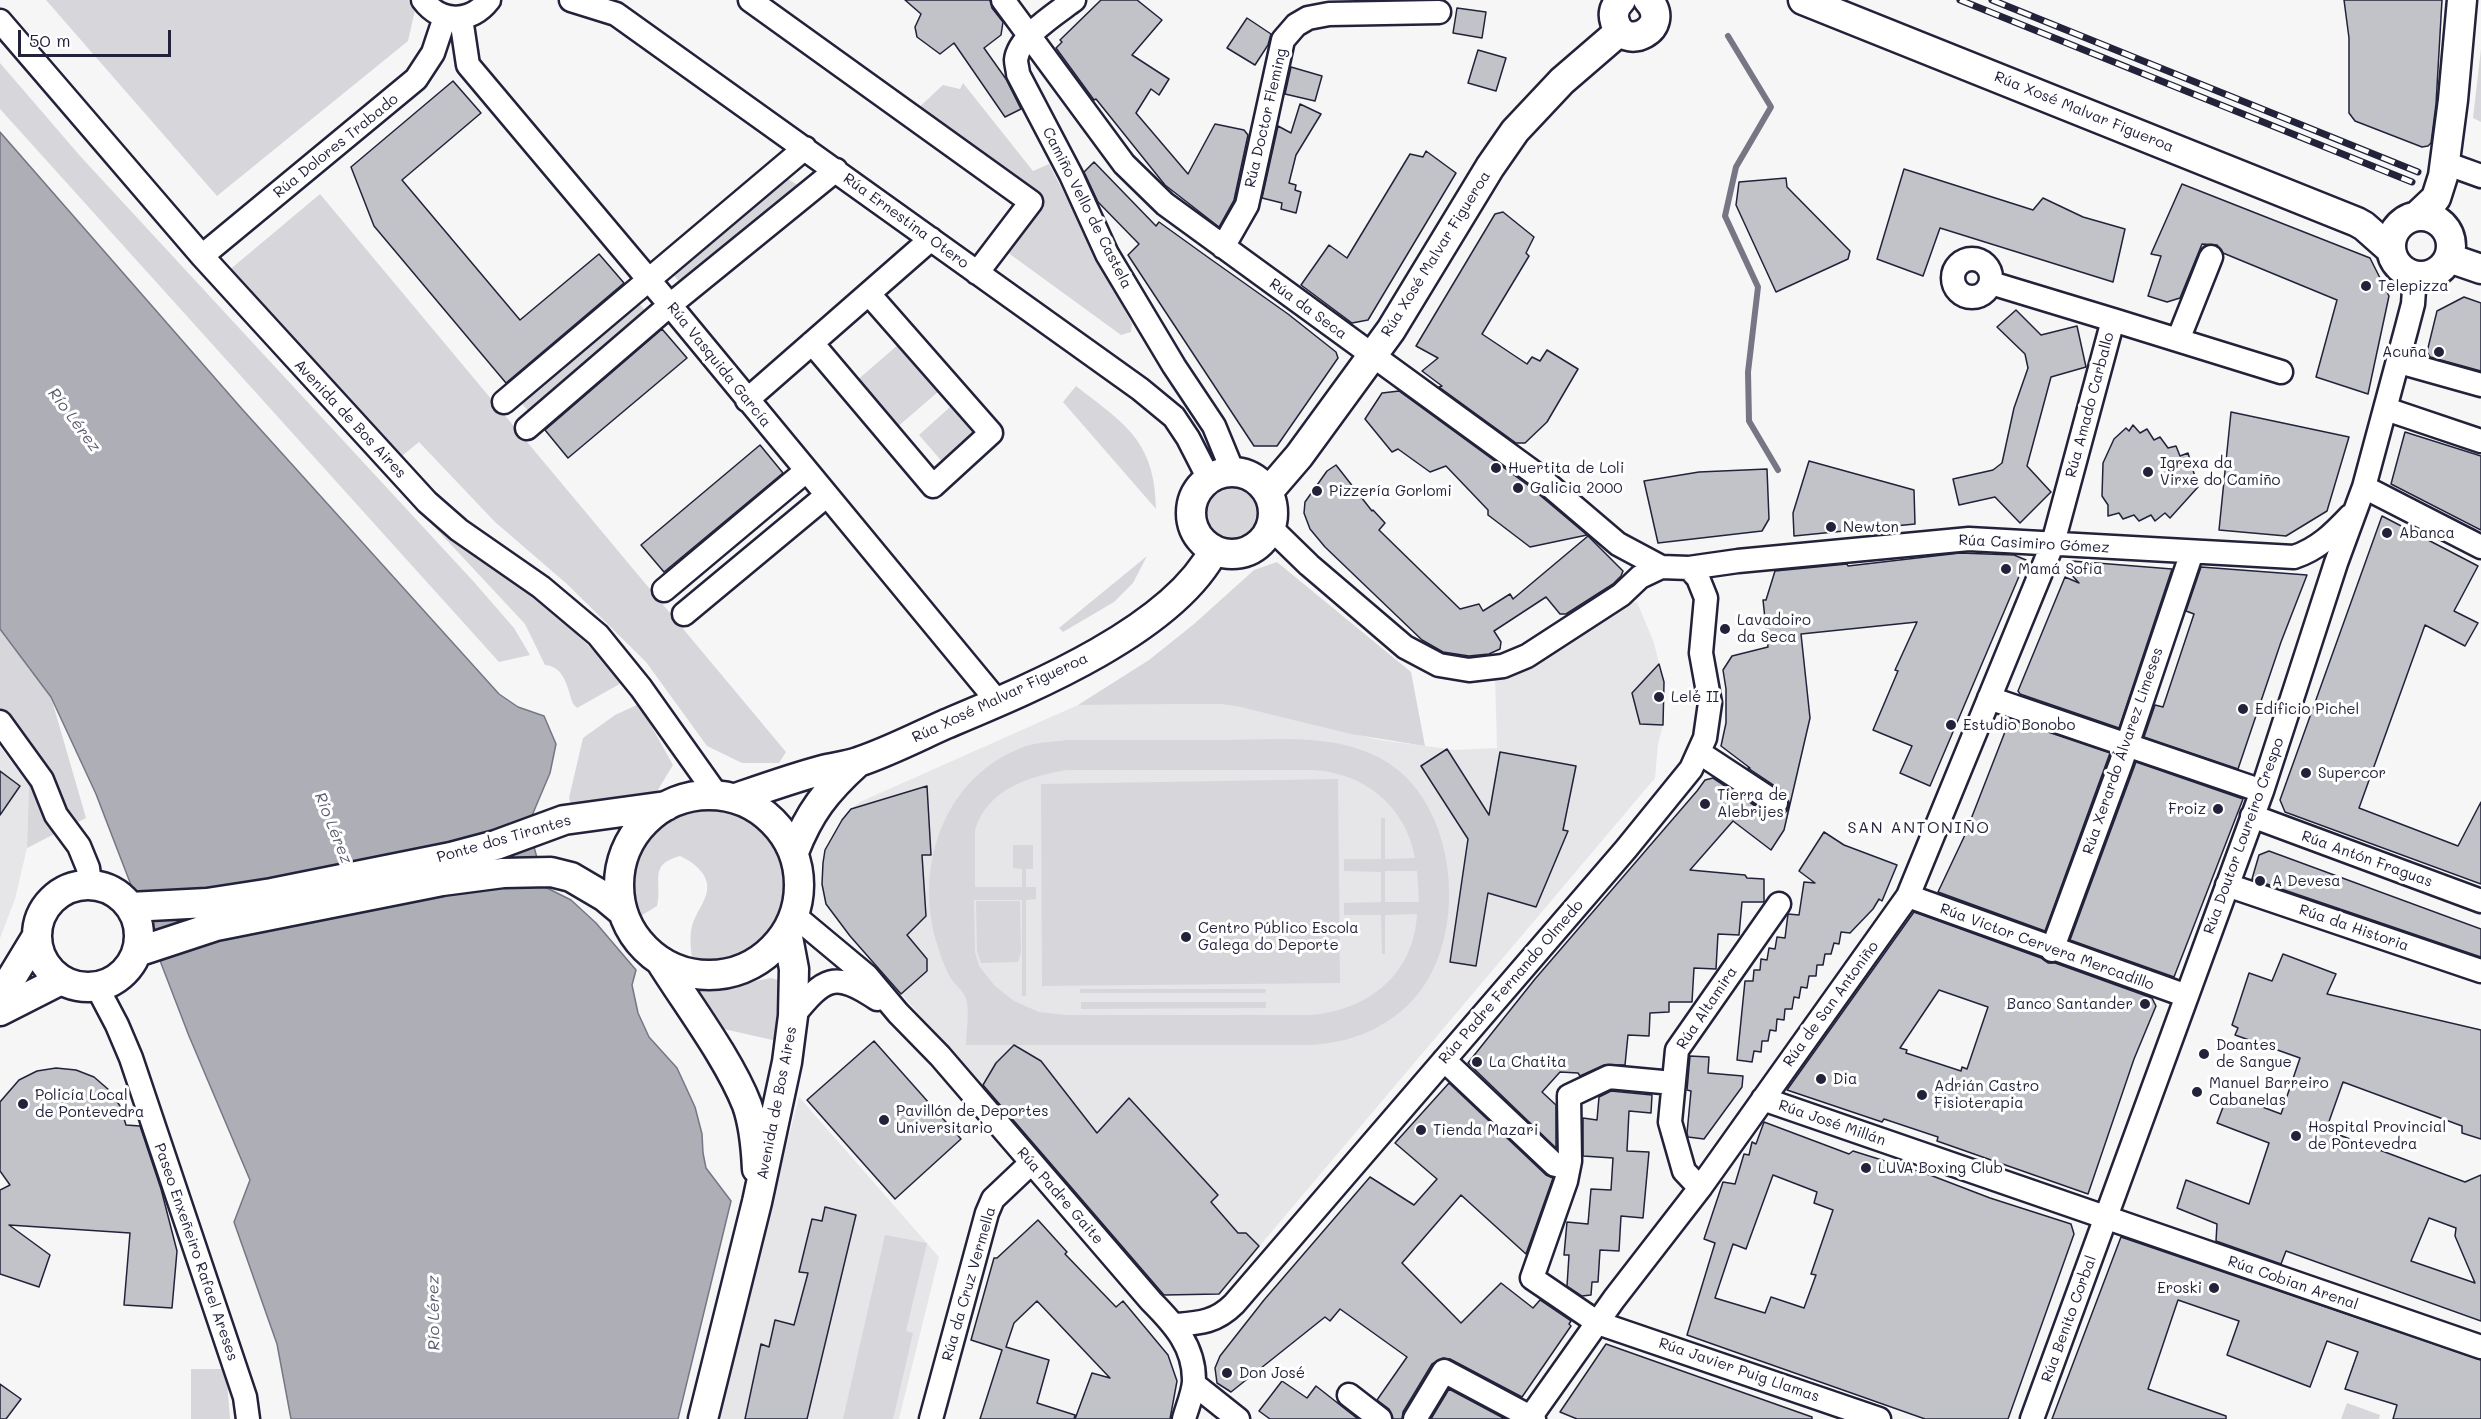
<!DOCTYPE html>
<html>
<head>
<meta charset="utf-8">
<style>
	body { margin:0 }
	#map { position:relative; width:2481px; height:1419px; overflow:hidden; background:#f6f6f7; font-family:Mali,sans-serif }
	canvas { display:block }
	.scale { position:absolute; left:18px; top:30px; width:153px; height:27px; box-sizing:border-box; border:3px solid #22223b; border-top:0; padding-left:8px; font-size:18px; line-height:21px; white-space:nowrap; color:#22223b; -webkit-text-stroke:4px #fff; paint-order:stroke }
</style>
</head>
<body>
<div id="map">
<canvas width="2481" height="1419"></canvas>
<div class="scale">50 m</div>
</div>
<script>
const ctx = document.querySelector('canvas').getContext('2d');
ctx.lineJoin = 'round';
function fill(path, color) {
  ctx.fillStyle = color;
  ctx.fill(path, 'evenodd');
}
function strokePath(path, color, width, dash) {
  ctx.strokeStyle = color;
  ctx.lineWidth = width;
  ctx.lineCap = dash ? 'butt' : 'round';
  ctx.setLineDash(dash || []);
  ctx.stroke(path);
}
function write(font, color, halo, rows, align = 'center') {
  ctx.font = font + ' Mali,sans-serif';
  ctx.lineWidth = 6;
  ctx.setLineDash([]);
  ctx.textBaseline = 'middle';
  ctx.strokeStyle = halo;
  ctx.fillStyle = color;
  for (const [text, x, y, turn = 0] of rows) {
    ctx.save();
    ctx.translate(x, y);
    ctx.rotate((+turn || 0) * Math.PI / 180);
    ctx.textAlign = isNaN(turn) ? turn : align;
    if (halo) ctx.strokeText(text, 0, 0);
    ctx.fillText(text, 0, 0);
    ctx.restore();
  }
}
fill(new Path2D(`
	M1621,601L1637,602L1654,643L1664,682L1663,725L1658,744L1655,778L1219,1294L1160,1295L838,920L826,905L822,884L825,850L842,820L851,809L860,802L1078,705L1221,704L1240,707L1380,740L1455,750L1497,748L1495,676Z
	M0,747L29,784L27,848L15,899L0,938Z
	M799,1097L939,1257L899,1419H716Z`), '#e6e6e9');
fill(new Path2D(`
	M46,0H408L415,10L408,41L217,196Z
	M2481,49V122L2473,118Z
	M0,63L81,157L474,582L514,628L530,655L499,662L0,109Z
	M963,83L1033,171L1049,164L1132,324L1131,332L1121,335L1007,252L1039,200L915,111L943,85L960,89Z
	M785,177L802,188L683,286L670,271Z
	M320,194L786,752L779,763H742L707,746L646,662L567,584L495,522L419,442L402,456L227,272Z
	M636,300L650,316L532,415L518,399Z
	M899,344L939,391L895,429L855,382Z
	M1076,386C1125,424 1155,441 1156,509L1063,402Z
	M950,407L978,439L945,465L919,435Z
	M1205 512a27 27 0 1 1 54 0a27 27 0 1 1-54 0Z
	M427,519L548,607L625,681L577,708L573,704C567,687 565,667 545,665L525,624Z
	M1147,556L1133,583L1114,602L1063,632L1059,628Z
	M1277,562L1411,672L1425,746L1351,734L1240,707L1221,704L1078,705L1149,660L1194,624L1254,570Z
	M0,629L51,697L86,818L27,848L29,784L0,740Z
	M639,704L673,765L656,793L573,810L569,798L583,738L615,715Z
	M1067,740C1119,740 1170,740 1222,740C1274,740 1330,733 1378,757C1461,798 1473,946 1406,1007C1378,1032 1349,1042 1312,1045H966C966,1031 970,1012 966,999C964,991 954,984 950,977C945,968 941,957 938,947C912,868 944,775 1026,746C1039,742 1054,742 1067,740ZM1067,770H1312C1363,772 1406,806 1415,858L1385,859V818H1381V859H1344V871L1381,872V902L1344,903V915H1381L1382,954H1385V915L1417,914C1414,974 1369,1010 1311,1015H1067L1039,1012L1014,1001L995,986L979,966L975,952L974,900H1022V996H1026V900L1036,899V887H1026V869H1033V845H1013V868L1022,869V887H975V830C987,789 1030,776 1067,770ZM1385,871H1417L1419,902H1385Z
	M1338,779L1340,983L1042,986L1041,784Z
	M710,808C724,810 741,812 754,820C768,829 778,844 783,860C801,921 753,969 693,964C691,951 689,938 692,926C695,914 705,903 707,891C710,874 693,862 680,856C647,865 663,881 657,906L639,917C619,861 651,812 710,808Z
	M976,901H1020L1021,952L1018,962L981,963L977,951Z
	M771,978L782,981L777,1041L715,1027L686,984L716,989Z
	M1080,989H1266L1265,993H1080Z
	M1081,1002H1266V1008L1081,1009Z
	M885,1235L927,1243L906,1331L913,1333L893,1419H843Z
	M191,1369H226L230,1419H191Z
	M2347,1403L2380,1415L2379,1419H2341Z`), '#d7d7db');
const water = new Path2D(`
	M0,132L242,409L499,694L518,707L544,716L556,744L550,773L528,825L545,887L571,900L596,923L636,970L632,985L638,1013L649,1037L677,1068L695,1107L702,1134L703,1153L706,1168L731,1201L678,1419H291L277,1344L234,1222L250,1180L189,1036L96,794L51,697L0,629Z`);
fill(water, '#aeaeb7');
strokePath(water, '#767685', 1.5);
strokePath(new Path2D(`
	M1728,36L1771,107L1736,167L1725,216L1758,287L1748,372L1749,421L1778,470`), '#767685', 6);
const building = new Path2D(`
	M905,0H990L992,8L1003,22L1001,35L984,48L1006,79L1021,109L1005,117L954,43L940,54L917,37L915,27L921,14Z
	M1101,0H1137L1162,20L1132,55L1169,79L1159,95L1151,89L1136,113L1188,174L1215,124L1244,130L1248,135L1234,200L1219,227L1165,185L1096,99L1094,100L1056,48L1062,42L1060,40Z
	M2344,0H2442L2436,104L2431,143L2428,146L2422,147L2355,121L2349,113V38Z
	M1457,8L1486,12L1482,38L1453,33Z
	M1247,18L1271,34L1268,45L1255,65L1227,48Z
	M1478,50L1506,58L1496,91L1468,83Z
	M1291,67L1322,76L1315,101L1285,94Z
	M453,81L481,113L402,180L520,320L599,254L624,283L506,383L374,226L351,167Z
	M1300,104L1321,114L1296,155L1289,183L1296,185L1295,190L1301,192L1296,213L1281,209L1282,203L1262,198L1278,126L1291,133Z
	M1426,151L1456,173L1368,320L1352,323L1301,285L1329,245L1347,258L1410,154L1423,157Z
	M1094,162L1156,226L1159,222L1209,258L1288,314L1336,352L1338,358L1277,446H1254L1128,255L1139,244L1098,202L1084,172Z
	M1904,169L2033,210L2043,198L2083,217L2125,229L2113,282L1940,228L1923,276L1877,259Z
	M1786,178L1787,187L1850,251L1848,259L1776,292L1736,205L1739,182Z
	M2182,184L2370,258L2389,296L2368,394L2316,377L2337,300L2223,253L2217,245L2202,244L2180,298L2167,302L2148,296L2161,256L2151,254Z
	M1503,212L1534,237L1526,253L1529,256L1482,334L1527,364L1532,357L1540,361L1547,350L1578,369L1547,422L1525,443H1516L1439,387L1442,386L1422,371L1438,358L1416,346L1495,214Z
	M2464,297L2481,303V371L2430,357L2427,352L2437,311Z
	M2016,310L2041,335L2077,326L2086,367L2051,377L2027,466L2051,492L2020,523L1995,497L1959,505L1953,479L1993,470L2002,463L2014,408L2028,368L2025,354L1997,327Z
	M662,329L687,358L568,458L545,430Z
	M1399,391L1529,486L1587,535L1530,547L1488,515V510L1446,466L1430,472L1398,449L1392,452L1365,419L1382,393Z
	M2231,412L2349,437L2327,511L2286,536L2219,530Z
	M2133,425L2140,433L2147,429L2154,440L2160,437L2168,448L2176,446L2180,456L2188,453L2198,487L2170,518L2165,513L2155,521L2151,515L2139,521L2134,515L2123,519L2119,513L2108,516V505L2102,496L2103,463L2114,439L2126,428L2129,431Z
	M2405,432L2481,456V530L2391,484Z
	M760,445L783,473L664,572L641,545Z
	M1809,461L1914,490L1915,524L1794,536L1793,513Z
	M1336,465L1372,511L1373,510L1385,523L1379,530L1460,609L1479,604L1483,611L1510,594L1513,599L1588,536L1623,571L1621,576L1613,584L1566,614H1560L1546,597L1494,631L1501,642L1500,649L1489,654L1469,656L1443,652L1422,640L1325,547L1310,529L1304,513L1305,502L1327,471Z
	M1767,469L1769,519L1762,531L1658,543L1644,481L1699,472Z
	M2382,516L2478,566L2454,611L2478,623L2465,646L2425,625L2359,808L2458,846L2481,802V884L2285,812L2280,800Z
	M1960,553L2014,555L2026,560L1930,786L1900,773L1912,746L1873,730L1898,671L1895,670L1917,622L1801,634L1810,718L1784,830L1771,850L1733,821L1690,870L1745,875L1747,878L1764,879V902H1742L1739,935L1718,934L1716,969L1694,968L1692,1002H1669V1012L1650,1013L1649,1036L1628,1035L1625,1065H1604L1580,1076L1578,1073L1560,1072L1542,1092L1556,1105V1148L1468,1063L1535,979L1697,791L1705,780L1713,778L1769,815H1782L1788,810L1789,803L1784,792L1748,768H1750L1721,746L1726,723V689L1723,670L1732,656L1768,647L1763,600H1766L1775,571L1847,564L1848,566Z
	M2072,561L2172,569L2119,728L2020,694L2018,691L2065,577L2079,583L2068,571Z
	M2201,567L2307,575L2281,642L2238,769L2144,737L2155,705L2163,707L2194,614L2186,611Z
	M1659,664L1664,682L1663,725L1640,724L1632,693Z
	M2010,719L2110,753L2045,931L1938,892L1964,837Z
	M1447,749L1489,815L1500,752L1576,766L1563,830L1568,831L1536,907L1488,893L1476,966L1450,962L1468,839L1421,766Z
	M2136,762L2243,799L2174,977L2070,940Z
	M0,771L20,786L0,815Z
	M927,786L931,855H922L926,916L907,935L927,959V971L901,994L850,936L826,904L822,884L823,863L825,850L842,820L851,809Z
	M1824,832L1844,845L1897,865L1882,901L1879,899L1873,909L1850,933L1841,932L1839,944L1834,943L1831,954H1825L1823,965H1817L1816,976H1809L1807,988L1801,987L1799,998L1794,997L1792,1009H1785L1784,1020L1777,1019L1776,1031L1770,1030L1768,1041H1762L1761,1052L1754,1051L1752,1062L1737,1060L1745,981H1753L1754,970H1760L1761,959L1767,960L1769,948L1775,949L1777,937L1785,938L1788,914L1799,915L1804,882L1815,883L1799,871Z
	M2269,851L2481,929V957L2252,879L2259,855Z
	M1914,912L2041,958L2048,963H2055L2152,998L2156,1006L2134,1059L2088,1194L1937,1141L1938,1137L1884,1119L1882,1122L1787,1090ZM1939,990L1988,1007L1967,1069L1962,1067L1961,1071L1906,1053L1907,1050L1900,1048Z
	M2283,954L2336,974L2327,994L2481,1030V1139L2462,1133V1126L2343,1082L2326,1130L2465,1182L2481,1175V1321L2286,1251L2281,1264L2216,1241L2217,1224L2177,1208L2186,1180L2249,1204L2269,1143L2217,1123L2228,1094L2281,1114L2300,1058L2235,1035L2238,1028L2232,1025L2249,973L2272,981ZM2429,1218L2456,1228L2455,1236L2475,1283L2411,1261Z
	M874,1041L961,1139L895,1199L807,1100Z
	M1014,1045L1041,1061L1097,1133L1129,1098L1218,1195L1211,1202L1238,1233H1246L1259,1246L1219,1294L1164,1295L983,1085L996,1063Z
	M1690,1056L1709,1057L1708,1073L1743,1076L1742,1087L1704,1139L1688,1137L1687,1133L1691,1091L1687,1090Z
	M56,1068L76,1070L94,1077L109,1090L120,1106L126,1125L140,1126L161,1189L177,1251L172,1308L124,1305L130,1233L9,1225L50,1255L39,1287L0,1274V1190L10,1185L0,1171V1102L19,1080L37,1071Z
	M1449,1083L1546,1175L1553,1178L1526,1254L1461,1195L1402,1263L1461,1323L1501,1283L1533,1308L1540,1300L1571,1321L1569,1324L1571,1326L1522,1397L1450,1359L1443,1358L1432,1364L1403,1412L1402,1419H1393L1389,1409L1377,1400L1407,1357L1340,1309L1330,1321L1325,1317L1231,1392L1217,1383L1215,1368L1220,1356L1264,1300L1370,1177L1414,1205L1437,1179L1395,1143Z
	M1611,1091L1652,1095L1651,1113L1629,1111L1627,1151L1649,1152L1643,1218L1621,1216L1619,1251L1600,1250L1598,1282H1592L1591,1295L1582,1296L1567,1286L1569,1255H1564L1567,1222L1588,1224L1591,1189L1611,1190L1613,1158L1583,1156V1118L1597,1120L1599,1097Z
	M1764,1122L1849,1154L1853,1151L1930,1175L1990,1198L2071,1224L2074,1234L2008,1419H1925L1687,1335L1715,1243L1704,1239L1723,1182L1735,1184L1744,1154L1749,1155L1752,1142L1756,1144ZM1773,1175L1817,1192L1814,1203L1833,1210L1811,1274L1816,1275L1804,1308L1771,1297L1765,1313L1715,1298L1733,1244L1746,1249Z
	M825,1207L856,1215L807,1419H745L761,1344L769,1347L775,1320L794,1325L808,1273L799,1272L812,1219L822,1221Z
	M1038,1220L1067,1252L1065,1254L1116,1307L1123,1301L1168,1355L1177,1381L1170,1419H1075L1092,1373L1110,1378L1037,1301L1014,1323L1006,1347L1049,1360L1037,1403L1075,1415L1074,1419H980L1002,1350L971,1340L994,1258H997Z
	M2121,1237L2481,1360V1419H2393L2397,1405L2345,1389L2358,1352L2327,1341L2310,1387L2227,1355L2239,1321L2178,1300L2148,1389L2226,1416V1419H2052Z
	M1606,1344L1812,1417V1419H1577L1560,1412Z
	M1282,1381L1307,1398L1316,1386L1358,1419H1270L1259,1411Z
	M0,1384L21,1399L6,1419H0Z
	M1449,1389L1505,1419H1431Z`);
fill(building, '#c2c2c9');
strokePath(building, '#22223b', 1.5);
const minor = new Path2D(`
	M423,0C441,24 471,23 489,0
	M571,0L616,14L1140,389L1174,417L1188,438L1209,479
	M750,0L1031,202L977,273
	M1003,0L1124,164L1165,204L1537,475L1618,544L1661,567
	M1074,0C1057,13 1018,37 1016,60C1016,64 1018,70 1018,74L1071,175L1107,254L1174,366L1214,426L1233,472
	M461,18L468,65L670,305L998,702
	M0,21L202,256L427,502L459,530L541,587L598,635L641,688L717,795
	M2445,163L2481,176
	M1223,247L1247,205L1283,40L1296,25L1308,18L1329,14L1439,12
	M202,256L416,79L433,53L445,17
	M1953 278a19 19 0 1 1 38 0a19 19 0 1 1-38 0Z
	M2113,320L2281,372
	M2178,340L2211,257
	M812,343L933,486L991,433L869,294
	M2399,362L2481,385
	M747,400L931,239
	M504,402L805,148
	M2386,409L2481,441
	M527,428L670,305L836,170
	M2364,487L2481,547
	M1271,528L1309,565L1405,647L1439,665L1469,670L1503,666L1527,656L1621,595L1640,577L1661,567L1689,568L1738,561L1969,539L2294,557C2318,549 2333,534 2350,516
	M664,590L806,471
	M684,614L826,496
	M1989,698L2262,791
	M0,722L42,780L56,815L79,846L88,868L90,884
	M1700,753L1776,803
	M2252,816L2481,901
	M2227,885L2481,971
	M1908,896L2187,996
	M795,916L867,976L898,1013L940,1056L1151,1301C1174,1324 1195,1347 1194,1382C1193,1394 1187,1408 1184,1419
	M2052,950L2121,763L2192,552
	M97,987L117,1025L131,1058L245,1397L248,1419
	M793,1016C824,978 834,970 877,999
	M1444,1060L1555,1165
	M1673,1083L1609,1077L1569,1096L1570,1161L1566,1181L1532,1278L1598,1323L1879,1419
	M1763,1099L2481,1347
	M1700,1188L1684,1171L1670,1122L1677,1050L1779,904
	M1176,1325C1200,1323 1216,1322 1234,1304L1626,849L1691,769L1705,738L1710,703L1701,653L1706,598L1698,578L1689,568
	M1194,1384L1238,1419
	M1349,1395L1380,1419
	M931,1419L987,1213L993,1199L1031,1163
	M1415,1419L1444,1371L1534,1419
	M1529,1419L1614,1299L1700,1188L1908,896L2053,543L2113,320L1991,283
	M2032,1419L2262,791L2336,563L2364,487L2407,327L2413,304L2415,276`);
const major = new Path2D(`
	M1621,0C1615,6 1612,13 1615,22C1623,53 1674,29 1648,0
	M1803,0L2357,222L2364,226L2390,249
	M2391 246a30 30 0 1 1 60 0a30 30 0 1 1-60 0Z
	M2417,216L2436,198L2443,176L2453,100L2462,0
	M2449,258L2481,269
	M1191 513a41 41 0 1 1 82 0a41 41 0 1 1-82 0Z
	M1268,492L1299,456L1391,330L1490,167L1515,131L1562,81L1620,31
	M619 885a90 90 0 1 1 180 0a90 90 0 1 1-180 0Z
	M736,798C765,788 793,778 823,770C834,767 847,766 858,762C888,752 917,737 946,724C1027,690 1172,631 1214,550
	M794,852C809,813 826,791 857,763
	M37 936a51 51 0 1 1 102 0a51 51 0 1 1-102 0Z
	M130,907L207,903L272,893L451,857L496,845L564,820L666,806
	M137,952L216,926L442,881L503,873L551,872L571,877L605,897L623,912
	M661,962C688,1005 729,1059 747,1105C754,1125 756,1148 757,1169
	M0,997L37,936
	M0,1011L61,980
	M703,1419L757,1202L787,1062L793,1016L794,969L787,932`);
strokePath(minor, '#22223b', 27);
strokePath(major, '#22223b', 33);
strokePath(minor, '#fff', 22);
strokePath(major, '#fff', 28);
const rail = new Path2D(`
	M1960,0L2412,182
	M1992,0L2418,172`);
strokePath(rail, '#22223b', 7);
strokePath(rail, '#fff', 4.5, [14]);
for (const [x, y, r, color] of [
	[2366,286,6,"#22223b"],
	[2439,352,6,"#22223b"],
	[1496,468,6,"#22223b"],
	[2148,472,6,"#22223b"],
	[1518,488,6,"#22223b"],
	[1317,491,6,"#22223b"],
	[1831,527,6,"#22223b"],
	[2387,533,6,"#22223b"],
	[2006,569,6,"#22223b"],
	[1725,629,6,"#22223b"],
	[1659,697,6,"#22223b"],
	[2243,709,6,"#22223b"],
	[1951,725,6,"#22223b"],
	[2306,773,6,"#22223b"],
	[1705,804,6,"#22223b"],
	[2218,809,6,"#22223b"],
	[2260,881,6,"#22223b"],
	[1186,937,6,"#22223b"],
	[2145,1004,6,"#22223b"],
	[2204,1054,6,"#22223b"],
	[1477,1062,6,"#22223b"],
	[1821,1079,6,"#22223b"],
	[2197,1092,6,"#22223b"],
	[1922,1095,6,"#22223b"],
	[23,1104,6,"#22223b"],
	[884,1120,6,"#22223b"],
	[1421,1130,6,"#22223b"],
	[2296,1136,6,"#22223b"],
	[1866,1168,6,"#22223b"],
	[2214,1288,6,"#22223b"],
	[1227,1373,6,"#22223b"]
]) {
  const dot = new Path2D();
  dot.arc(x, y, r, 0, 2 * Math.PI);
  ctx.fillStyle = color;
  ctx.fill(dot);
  strokePath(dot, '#fff', 2);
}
write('15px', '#22223b', '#fff', [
	["Rúa Xosé Malvar Figueroa",2084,112,22],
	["Rúa Doctor Fleming",1266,118,-77],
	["Rúa Dolores Trabado",336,146,-39],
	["Camiño Vello de Castela",1087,208,63],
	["Rúa Ernestina Otero",906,221,36],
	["Rúa Xosé Malvar Figueroa",1436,254,-58],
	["Rúa da Seca",1308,309,36],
	["Rúa Vasquida García",719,365,51],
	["Rúa Amado Carballo",2090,405,-75],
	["Avenida de Bos Aires",350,419,47],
	["Rúa Casimiro Gómez",2034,544,3],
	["Rúa Xosé Malvar Figueroa",1000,698,-25],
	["Rúa Xerardo Álvarez Limeses",2123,751,-71],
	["Rúa Doutor Loureiro Crespo",2244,836,-70],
	["Ponte dos Tirantes",504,839,-16],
	["Rúa Antón Fraguas",2367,859,20],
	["Rúa da Historia",2354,928,19],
	["Rúa Victor Cervera Mercadillo",2047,947,20],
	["Rúa Padre Fernando Olmedo",1511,982,-49],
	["Rúa de San Antoniño",1831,1004,-54],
	["Rúa Altamira",1707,1008,-56],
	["Avenida de Bos Aires",777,1103,-79],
	["Rúa José Millán",1832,1123,19],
	["Rúa Padre Gaite",1060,1196,49],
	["Paseo Enxeñeiro Rafael Areses",196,1252,71],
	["Rúa Cobian Arenal",2293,1283,19],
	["Rúa da Cruz Vermella",969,1284,-74],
	["Rúa Benito Corbal",2069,1319,-70],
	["Rúa Javier Puig Llamas",1739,1370,19]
]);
write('15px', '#22223b', '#fff', [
	["Telepizza",2378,286],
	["Acuña",2427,352,"right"],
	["Igrexa da",2160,463],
	["Virxe do Camiño",2160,480],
	["Huertita de Loli",1508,468],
	["Galicia 2000",1530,488],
	["Pizzería Gorlomi",1329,491],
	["Newton",1843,527],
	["Abanca",2399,533],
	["Mamá Sofìa",2018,569],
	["Lavadoiro",1737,620],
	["da Seca",1737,637],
	["Lelé II",1671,697],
	["Edificio Pichel",2255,709],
	["Estudio Bonobo",1963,725],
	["Supercor",2318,773],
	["Tierra de",1717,795],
	["Alebrijes",1717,812],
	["Froiz",2206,809,"right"],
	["A Devesa",2272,881],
	["Centro Público Escola",1198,928],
	["Galega do Deporte",1198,945],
	["Banco Santander",2133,1004,"right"],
	["Doantes",2216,1045],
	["de Sangue",2216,1062],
	["La Chatita",1489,1062],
	["Dia",1833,1079],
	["Manuel Barreiro",2209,1083],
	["Cabanelas",2209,1100],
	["Adrián Castro",1934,1086],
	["Fisioterapia",1934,1103],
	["Policía Local",35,1095],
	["de Pontevedra",35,1112],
	["Pavillón de Deportes",896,1111],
	["Universitario",896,1128],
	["Hospital Provincial",2308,1127],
	["de Pontevedra",2308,1144],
	["Tienda Mazari",1433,1130],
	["LUVA Boxing Club",1878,1168],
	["Eroski",2202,1288,"right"],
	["Don José",1239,1373]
], 'left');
write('italic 16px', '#5a5a6d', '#fff', [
	["Río Lérez",74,420,53],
	["Río Lérez",333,828,68],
	["Río Lérez",434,1313,-91]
]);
ctx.letterSpacing = '1.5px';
write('16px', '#22223b', '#fff', [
	["SAN ANTONIÑO",1919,828]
]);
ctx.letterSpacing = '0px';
</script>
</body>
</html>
